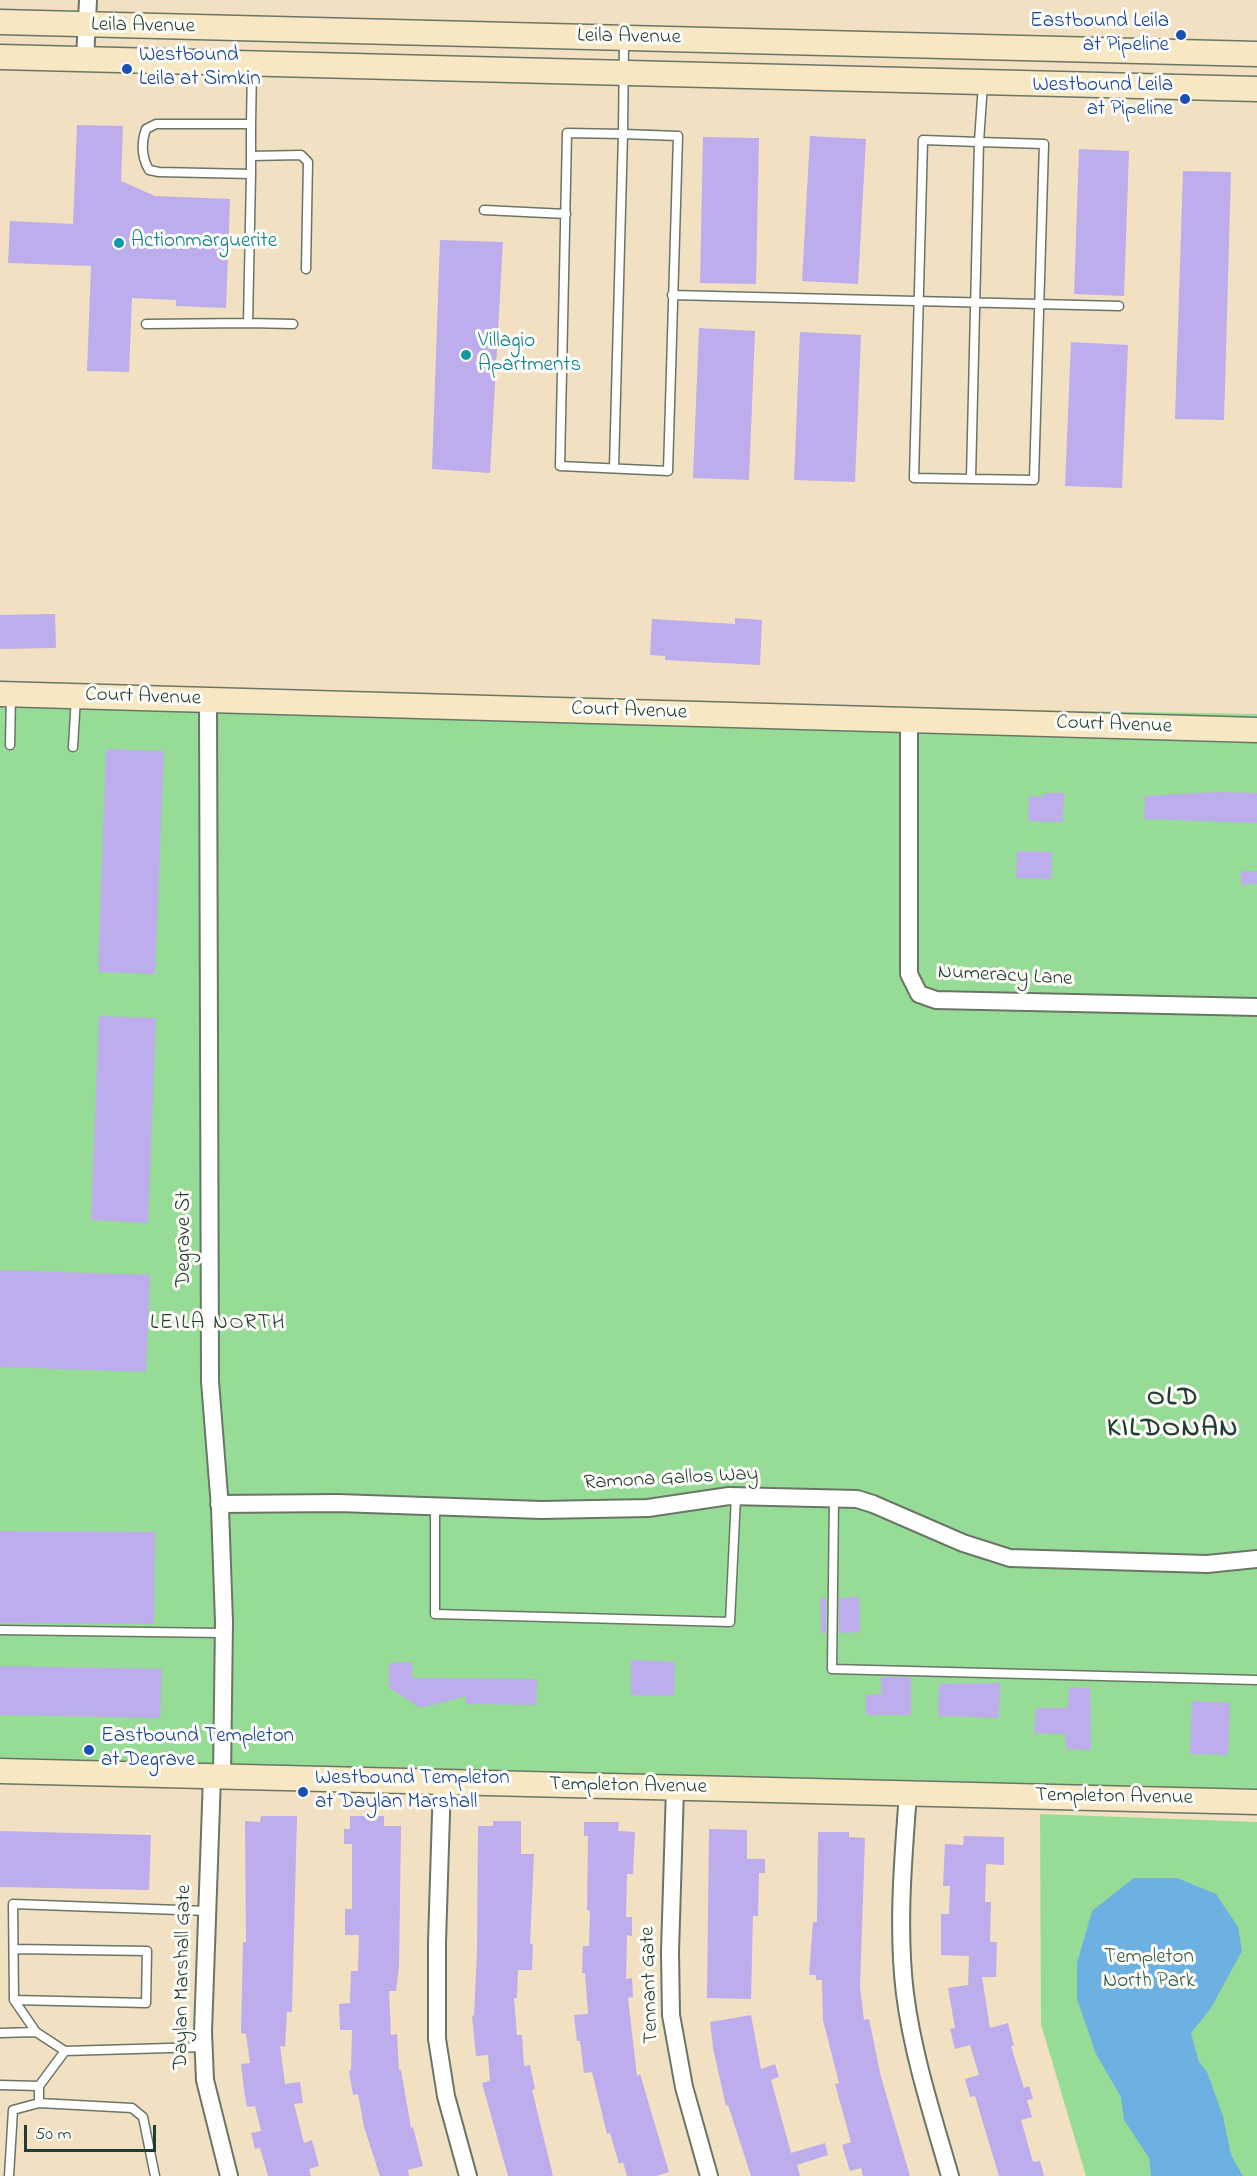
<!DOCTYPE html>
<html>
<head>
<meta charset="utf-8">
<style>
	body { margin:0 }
	#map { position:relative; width:1257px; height:2176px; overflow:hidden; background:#f2e0c2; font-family:"Indie Flower",sans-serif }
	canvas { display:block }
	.scale { position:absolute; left:24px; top:2125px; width:132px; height:27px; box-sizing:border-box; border:3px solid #1f3d34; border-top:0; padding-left:8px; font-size:18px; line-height:21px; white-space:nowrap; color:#1f3d34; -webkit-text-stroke:4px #fdfcf7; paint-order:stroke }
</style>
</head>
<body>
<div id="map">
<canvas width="1257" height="2176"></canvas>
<div class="scale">50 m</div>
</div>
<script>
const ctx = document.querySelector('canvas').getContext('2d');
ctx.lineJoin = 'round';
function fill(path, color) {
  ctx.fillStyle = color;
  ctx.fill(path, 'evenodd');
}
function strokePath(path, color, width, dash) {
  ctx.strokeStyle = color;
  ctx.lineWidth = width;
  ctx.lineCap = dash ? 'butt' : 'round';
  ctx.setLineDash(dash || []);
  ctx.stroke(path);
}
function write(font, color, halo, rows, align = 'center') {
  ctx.font = font + ' "Indie Flower",sans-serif';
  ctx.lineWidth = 6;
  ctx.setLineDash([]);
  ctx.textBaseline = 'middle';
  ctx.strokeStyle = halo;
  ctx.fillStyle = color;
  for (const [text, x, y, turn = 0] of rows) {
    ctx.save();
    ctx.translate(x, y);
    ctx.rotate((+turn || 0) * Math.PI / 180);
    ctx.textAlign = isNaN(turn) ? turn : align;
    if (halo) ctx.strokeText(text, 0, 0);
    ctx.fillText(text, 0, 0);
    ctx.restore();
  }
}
fill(new Path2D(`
	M0,693L1257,714V1802L0,1771Z
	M1040,1814L1257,1822V2176H1086L1041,2024Z`), '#97dc96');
fill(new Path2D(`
	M1134,1878H1177L1216,1894L1238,1927L1242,1951L1211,2008L1191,2033L1199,2062L1207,2072L1223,2116L1231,2155L1243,2176H1151L1149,2158L1124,2120L1121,2097L1096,2054L1077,1999V1963L1092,1911Z`), '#6cb1e2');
fill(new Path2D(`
	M77,125L123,126L121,181L155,196L230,199L226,308L176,306V300L132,298L129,372L87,371L91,266L8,263L10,221L73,224Z
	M810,136L866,139L858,284L802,281Z
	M703,137L759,138L756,284L700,283Z
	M1079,149L1129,151L1124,296L1074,294Z
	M1183,171L1231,172L1224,420L1175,419Z
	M440,240L503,242L490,473L432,469Z
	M699,328L755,331L749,480L693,478Z
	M800,332L861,335L855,482L794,480Z
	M1071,342L1128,345L1122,488L1065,486Z
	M55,614L56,648L0,649V615Z
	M735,618L762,620L760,665L665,660V656L650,655L652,619L735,624Z
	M106,749L164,751L155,974L98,972Z
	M1218,792L1257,793V823L1144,819L1145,796Z
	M1043,793H1064L1063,822L1028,821L1029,796L1043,797Z
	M1017,851L1052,852L1051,879L1016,878Z
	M1241,871H1257V884L1241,885Z
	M99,1016L156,1018L148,1223L91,1220Z
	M0,1270L150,1275L146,1372L0,1367Z
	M0,1531L155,1532L154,1624L0,1623Z
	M859,1597L860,1632L839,1633V1598Z
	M820,1598H826V1633H821Z
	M631,1660L675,1662L674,1696L631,1695Z
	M412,1662V1678L537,1679L536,1705L466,1704V1696L421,1708L389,1688V1663Z
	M0,1666L162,1669L160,1718L0,1715Z
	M881,1677H911V1715H866V1695L881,1694Z
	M1000,1683L999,1718L938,1716L939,1684Z
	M1069,1688H1090L1091,1750L1066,1749L1065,1734L1034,1733L1036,1708H1068Z
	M1192,1701L1230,1703L1228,1755L1190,1754Z
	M261,1816H297L292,2012H287L285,2047L280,2046L285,2084L300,2082L303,2103L294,2104L304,2143L312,2140L319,2166L309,2169L311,2176H268L260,2148L255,2149L251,2133L261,2131L255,2106L247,2107L244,2090L241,2064L250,2063L246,2034L241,2033L243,1942H246L245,1821L260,1822Z
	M350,1816H384V1826H401L399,1967L396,1991H389L391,2035L397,2034L399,2070H401L411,2128L413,2127L423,2166L408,2170L409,2176H380L364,2127L358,2094L353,2095L349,2071L351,2070L352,2030H340L339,2004L350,2003L351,1971H358L359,1935H345V1909H352V1844H344V1829H350Z
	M493,1821H521V1854H534L530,1944H533L532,1970H518L517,1998H514L517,2035H522L524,2066L530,2065L535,2089L532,2090L553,2176H508L482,2083L490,2081L488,2055L476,2056L472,2016L474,2015L477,1952L478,1826H493Z
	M584,1822H619L618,1831L635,1832L633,1874H627L626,1917H632V1936L627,1935L626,1979L632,1978L633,1997L628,1998L637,2076L640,2074L669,2172L656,2176H627L623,2162L619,2164L610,2133L607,2134L592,2072L584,2073L580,2041H577L574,2015L588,2014L585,1973H582L583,1946H589L590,1911L587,1910L588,1836H584Z
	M709,1829L747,1830V1859H765V1873H759L758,1916H753L751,1999L707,1998Z
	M0,1831L151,1835L149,1890L0,1887Z
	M818,1832H849V1837L865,1838L860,1987L864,2020L869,2019L881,2077L910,2176H863L861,2168L850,2171L842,2145L851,2142L835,2084L839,2083L823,2020L822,1980H816V1975H809L813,1922H817Z
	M964,1836L1004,1837V1865L986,1864L985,1902H991L990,1942H997L996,1977H982L990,2028L1008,2023L1014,2046H1011L1024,2088L1029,2086L1033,2099L1027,2100L1032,2117L1021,2120L1033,2162L1040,2161L1044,2176H999L975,2096L970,2097L965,2079L979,2075L970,2045L955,2049L950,2029L955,2028L948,1988L968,1985L969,1956L941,1955V1914H949L950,1886H943L945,1844L963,1845Z
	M751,2015L761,2069L775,2064L779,2077L771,2080L791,2153L825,2143L828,2155L797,2165L800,2176H751L728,2105L726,2106L713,2048L710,2022Z`), '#bdadec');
const lane = new Path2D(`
	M251,124V174L159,172L149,170C141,156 141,143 146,129L156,124H251L252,67
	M251,156L301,155L308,162L306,269
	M484,210L566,214
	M672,295L1119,306
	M248,323L293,324
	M146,324L248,323L251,174
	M614,468L623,134L567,133L560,466L668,471L678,136L623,134L624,40
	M971,478L979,142L923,140L914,478L1034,480L1044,144L979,142L983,83
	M10,745L11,695
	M73,747L76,697
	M834,1499L832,1669L1257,1680
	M435,1507V1614L730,1622L736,1496
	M0,1630L223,1633
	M14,2000L146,2003L147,1951L14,1949
	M36,2032L65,2051L204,2047
	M0,2033L36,2032L14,2000L13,1904L207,1911
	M65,2051L39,2086V2103L132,2108L143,2117L155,2176
	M0,2085L39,2086
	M9,2176L13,2110L39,2103`);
const street = new Path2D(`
	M85,59L88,0
	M208,700L210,1381L220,1508L224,1622L222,1777
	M909,720V974L919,994L936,1000L1257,1007
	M219,1504L338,1503L541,1510L648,1508L729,1496L857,1499L873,1504L963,1543L1010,1558L1207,1564L1257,1559
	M212,1777L203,2032L205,2080L229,2176
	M442,1782L437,1942V2039L446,2096L468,2176
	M675,1788L670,1952L671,2015L684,2087L709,2176
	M908,1794C903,1859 897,1929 905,1994C913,2056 933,2117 950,2176`);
const secondary = new Path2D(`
	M0,22L1257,54
	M0,57L1257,89
	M0,694L1257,730
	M0,1771L1257,1802`);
strokePath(lane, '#697666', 11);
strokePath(street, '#697666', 20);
strokePath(secondary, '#697666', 27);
strokePath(lane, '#fff', 8);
strokePath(street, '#fff', 16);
strokePath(secondary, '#f7e8c3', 24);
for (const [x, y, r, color] of [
	[1181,35,6,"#1a4fb4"],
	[127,69,6,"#1a4fb4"],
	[1185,99,6,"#1a4fb4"],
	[119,243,6,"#0f9aa8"],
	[466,355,6,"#0f9aa8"],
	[89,1750,6,"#1a4fb4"],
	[303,1792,6,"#1a4fb4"]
]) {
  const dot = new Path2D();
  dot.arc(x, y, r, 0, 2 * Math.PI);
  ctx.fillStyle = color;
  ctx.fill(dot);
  strokePath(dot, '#fdfcf7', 2);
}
write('21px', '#164399', '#fdfcf7', [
	["Eastbound Leila",1169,23,"right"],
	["at Pipeline",1169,47,"right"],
	["Westbound",139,57],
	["Leila at Simkin",139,81],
	["Westbound Leila",1173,87,"right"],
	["at Pipeline",1173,111,"right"],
	["Eastbound Templeton",101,1738],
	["at Degrave",101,1762],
	["Westbound Templeton",315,1780],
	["at Daylan Marshall",315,1804]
], 'left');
write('21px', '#1f3d34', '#fdfcf7', [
	["Leila Avenue",143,27,1],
	["Leila Avenue",629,38,1],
	["Court Avenue",143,698,2],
	["Court Avenue",629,712,2],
	["Court Avenue",1114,726,2],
	["Numeracy Lane",1005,977,3],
	["Degrave St",186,1239,-90],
	["Ramona Gallos Way",671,1480,-3],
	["Templeton Avenue",628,1787,1],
	["Templeton Avenue",1114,1798,1],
	["Daylan Marshall Gate",184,1977,-89],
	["Tennant Gate",651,1985,-92]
]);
write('21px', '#0d838f', '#fdfcf7', [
	["Actionmarguerite",131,243],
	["Villagio",478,343],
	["Apartments",478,367]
], 'left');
write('21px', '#375d48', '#fdfcf7', [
	["Templeton",1149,1959],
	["North Park",1149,1983]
]);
ctx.letterSpacing = '1.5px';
write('22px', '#1f3d34', '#fdfcf7', [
	["LEILA NORTH",218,1324]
]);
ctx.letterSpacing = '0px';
ctx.letterSpacing = '1.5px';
write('bold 27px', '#1f3d34', '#fdfcf7', [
	["OLD",1173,1400],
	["KILDONAN",1173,1431]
]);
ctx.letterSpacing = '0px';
</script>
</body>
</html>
